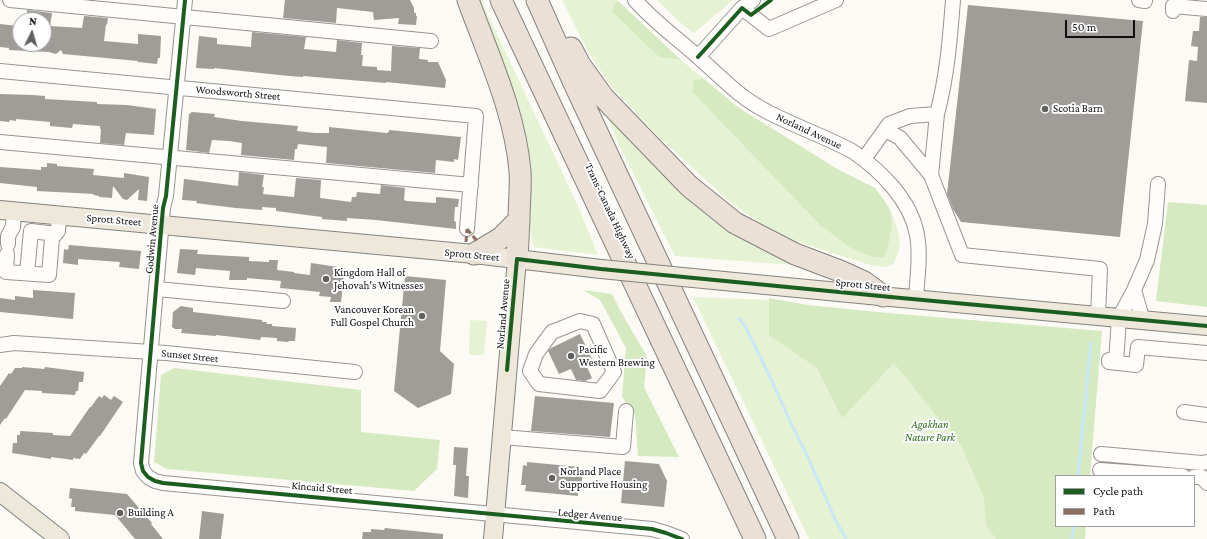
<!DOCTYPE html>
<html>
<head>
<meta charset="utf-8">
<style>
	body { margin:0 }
	#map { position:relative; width:1207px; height:539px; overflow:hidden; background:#fcfaf4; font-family:"Crimson Pro",serif }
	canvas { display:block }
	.legend { position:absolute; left:1055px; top:475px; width:140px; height:52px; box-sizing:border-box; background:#fff; border:1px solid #9f9f9f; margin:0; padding:5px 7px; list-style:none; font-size:12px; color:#0f0f0f }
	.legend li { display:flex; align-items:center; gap:8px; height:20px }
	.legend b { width:20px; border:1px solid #9f9f9f }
	.north { position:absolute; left:12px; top:12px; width:40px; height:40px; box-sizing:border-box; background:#fff; border:1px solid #9f9f9f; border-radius:50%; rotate:5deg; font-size:11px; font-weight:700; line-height:16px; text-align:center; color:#0f0f0f }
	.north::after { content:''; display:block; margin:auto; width:14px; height:18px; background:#62615f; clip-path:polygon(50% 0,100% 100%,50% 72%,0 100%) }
	.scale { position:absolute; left:1065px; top:20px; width:70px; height:18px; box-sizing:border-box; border:2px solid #0f0f0f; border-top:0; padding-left:5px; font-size:12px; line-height:14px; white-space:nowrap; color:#0f0f0f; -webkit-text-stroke:3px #fff; paint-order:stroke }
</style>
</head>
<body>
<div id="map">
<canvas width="1207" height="539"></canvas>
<ul class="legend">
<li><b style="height:5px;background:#1b5e20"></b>Cycle path</li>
<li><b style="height:5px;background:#8d6e63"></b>Path</li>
</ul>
<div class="north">N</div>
<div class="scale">50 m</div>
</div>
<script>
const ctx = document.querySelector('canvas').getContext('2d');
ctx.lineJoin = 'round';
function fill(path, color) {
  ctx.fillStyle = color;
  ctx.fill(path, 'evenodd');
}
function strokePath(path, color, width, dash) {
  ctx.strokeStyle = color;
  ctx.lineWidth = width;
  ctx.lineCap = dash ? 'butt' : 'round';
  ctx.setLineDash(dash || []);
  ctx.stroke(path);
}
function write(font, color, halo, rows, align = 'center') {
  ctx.font = font + ' "Crimson Pro",serif';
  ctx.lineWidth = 4;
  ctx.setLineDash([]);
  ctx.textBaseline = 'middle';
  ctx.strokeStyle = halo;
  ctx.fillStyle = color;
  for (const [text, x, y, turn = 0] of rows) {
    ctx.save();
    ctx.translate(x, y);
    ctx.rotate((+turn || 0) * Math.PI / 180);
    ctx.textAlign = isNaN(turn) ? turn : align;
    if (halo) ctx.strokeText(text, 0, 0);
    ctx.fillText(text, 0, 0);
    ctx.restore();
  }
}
fill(new Path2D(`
	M471,0H481L578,206L598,255L534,247Z
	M562,0H617L611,11L659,57L681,60L703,78L694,80L692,92L819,224L888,247L892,226L891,212C899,233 905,243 893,264L884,267L870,265L795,241L759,222L729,201L657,135L611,86L589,53Z
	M657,0H733L694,33L684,26Z
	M614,119L807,266L675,256L621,149L609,121Z
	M693,297L769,300V308L1096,337L1056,476V526L1078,539H809Z
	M470,320L487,321L484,355H469Z`), '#e5f2d3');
fill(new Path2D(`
	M617,0L681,60L659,57L611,11Z
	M703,78L739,108L839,170L875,188L886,203L891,212L892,226L888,247L884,257H873L851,248L820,225L692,92L694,80Z
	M1168,202L1207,205V307L1156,301Z
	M583,290L612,294L626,321L647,356L644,387L679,457L638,456L635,415L622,397L626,348L600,300Z
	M769,298L808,305L888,313L1102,331L1090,476H1056V526H1086L1085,539H996L986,525L984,497L961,446L894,363L842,418L817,368L769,335Z
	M174,368L361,390V432L440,440L437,469L414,491L167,469L154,462L161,375Z`), '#d6eac1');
strokePath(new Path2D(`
	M739,318L745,326L771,379L791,423L807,455L835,519L846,539
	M1078,476L1091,342
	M1072,539L1074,526`), '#c9e7f7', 3);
fill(new Path2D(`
	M285,0H410L414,8V13H416V16H417L416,25L398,24L399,18L374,20L373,12L337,8L336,23L283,18Z
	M968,5L1143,21L1120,237L961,222L953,209L947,194Z
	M27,10L52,13L50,26L82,28L84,16L108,18L107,25L106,24L104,41L138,44V34L161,36L160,58H158L157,64L138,62V61L63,54L61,50L56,54L49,52L9,50V48L0,47V24L18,26L17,44H44V19L27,17Z
	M1200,17H1207V103L1185,101L1189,60L1197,61L1198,47L1191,46L1193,31H1199Z
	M252,32L306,37L304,49L336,52L337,40L362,43L361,55H363L362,66L377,67V70L391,71L392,46L420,48L419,59L428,60V62H438L446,80L445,88L386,82V83L303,76V77L289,76L214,68V69L196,68L199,36L217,38V44L251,47Z
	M0,94L33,95L45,96V99L97,102V104L127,105L156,109L154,135L126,133L124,145L100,143L101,129H100V126L73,124L72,128L50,126V122L16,119V121L10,120L9,122L0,121Z
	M192,112L215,114L214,117L242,121L298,126L297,131L315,133H329V127L386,133L389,132V130L461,137L458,160L454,159V162L436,160L435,173L326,163L327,147L298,144L297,149H295L294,160L241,155L242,143L229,141L212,140L209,153L186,150L189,114Z
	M47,163L57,164V166L94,169L93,175L124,178V173L149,177L147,201L138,200L139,189L127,200L123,199L113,186L112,198L99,197V196L93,195L94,194L37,191V187L0,183V167L41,170V167H47Z
	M239,172L264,175L262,187H264L263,194L294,197L296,178L321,180L320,198L351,202L352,197H356L357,192L380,194L381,185L405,188L404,200L407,201L436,203V197L459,199L458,207H455L454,221L456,222V229L376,220L347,218V221L334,220L322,219V217L276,211V208L262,207V210L236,208L211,205L196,203L197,201L182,200L184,179L238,186Z
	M69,245L141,251L139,269L119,267L120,262L78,259V265L63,263L64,249L68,250Z
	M180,249L198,250L197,254L249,257V261L269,262V260H278L277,270L294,272V273L310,275L311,263L345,268L341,302H330L331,297L319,296L320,292L280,288L281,281L247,278V280H229L230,271L196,268L195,275L177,273Z
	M405,276L446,280L440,351L454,364L451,394L418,408L394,391Z
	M33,290L75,293L73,319L0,312V298L15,300V296L33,298Z
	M181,306L193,308V312L262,320V322H267L266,324H272V326L296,328L295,341H289L288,342L277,341V338L261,337L260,340L216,335V336L181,333L182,329H175L172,327L173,312Z
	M580,334L594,363L587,367L592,378L585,381L576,380L571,369L559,374L548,351L551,348Z
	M22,367L44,369L45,367L84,372L83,382H79L78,391H76L75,395L42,393V391L25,390L6,419L5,418L0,425V386L9,373L11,374L15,368H22Z
	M104,395L111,400L114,396L123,402L100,436H99L86,454L84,453L80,459L73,458V460L51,457V459L12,453L13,443H17V435H20V431L53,433V435L70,436L90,407H91L99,396L102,398Z
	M535,396L614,403L610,437L531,431Z
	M454,447L468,448L466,476H469L468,498L454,496L456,465H453Z
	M625,461L659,464L667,481L664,507L621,503Z
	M527,462L579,467V471H583L581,490H578V496L525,491L526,485H521L523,465L527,466Z
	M70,488L127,494L152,523L151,524L163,539H135L115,515L75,511V507H71L72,499L69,498Z
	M202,511L224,514L221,539H199Z
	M385,528L443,534V539H362L363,532H371V529L384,530Z`), '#a09d99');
const minor = new Path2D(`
	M10,0L431,41
	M185,0L166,196L163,208L141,463L143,471L148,477L155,481L163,483L652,529L666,533L682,539
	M635,0C653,21 677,38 698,57C720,76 740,98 766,111C794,126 824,136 852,151C880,170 911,200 917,235C921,255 917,279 916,299
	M1139,0L1145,1
	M742,8L769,29L836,0
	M1173,11V6L1207,9
	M698,57L742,8L753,0
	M0,71L476,116L467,229
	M886,130L900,138L931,175L962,255L1100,269L1098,316
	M0,142L471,185
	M864,159L889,124L910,116L937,114C947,77 950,39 953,0
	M931,175L937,114
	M8,244V236L13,227L14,211
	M7,254L6,272L49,275L52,238L58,231L59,215
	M27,273L31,231L56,234
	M157,289L283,301
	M1134,290L1143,321
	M580,321L593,324L614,372L600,391L539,384L530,371L536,354L552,332Z
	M0,345L14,343L166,353L355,372
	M1109,360V362L1136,365L1138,347L1207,353
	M1116,363L1119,318L1134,290L1147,260L1155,224L1158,184
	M1184,412L1207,415
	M502,437L623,447L626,411
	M1101,454L1202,463L1207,462
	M1100,470L1183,476
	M1194,477H1202L1207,483`);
const major = new Path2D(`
	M0,210L474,254L601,269
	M693,278L901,298L1207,326
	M0,492L60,539
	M493,539L517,259`);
const highway = new Path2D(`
	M468,0C488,55 515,112 520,171C521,188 519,204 519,220C518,233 518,246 517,259
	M501,0L755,539
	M537,0L574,83L788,539
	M571,48L580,65L603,97L689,186L735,223L795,254L840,271L864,282L883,296
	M474,254L501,238L519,220`);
strokePath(minor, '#969592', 16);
strokePath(major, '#83827f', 20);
strokePath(highway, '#83827f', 23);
strokePath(minor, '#fffefd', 14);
strokePath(major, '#ede8da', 18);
strokePath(highway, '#ebe0d5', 21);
const majorBridge = new Path2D(`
	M601,269L693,278`);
strokePath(majorBridge, '#83827f', 20, []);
strokePath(majorBridge, '#ede8da', 18);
strokePath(new Path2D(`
	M467,229L477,241
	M466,242L467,229`), '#8d6e63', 3, [6, 3]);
strokePath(new Path2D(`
	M185,0L166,196L163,208L141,463L143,471L148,477L155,481L163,483L652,529L666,533L682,539
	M698,57L742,8L751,15L771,0
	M507,370L517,259L601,269L901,298L1207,326`), '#1b5e20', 4);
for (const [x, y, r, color] of [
	[1045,109,4,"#62615f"],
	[326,279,4,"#62615f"],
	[422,316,4,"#62615f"],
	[571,356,4,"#62615f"],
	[552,478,4,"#62615f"],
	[120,513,4,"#62615f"]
]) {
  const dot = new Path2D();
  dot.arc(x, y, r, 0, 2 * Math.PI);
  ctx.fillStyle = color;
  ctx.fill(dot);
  strokePath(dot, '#fff', 1.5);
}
write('11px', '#0f0f0f', '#fff', [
	["Woodsworth Street",238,93,5],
	["Norland Avenue",809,131,25],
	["Trans-Canada Highway",610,211,65],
	["Sprott Street",114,220,5],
	["Godwin Avenue",152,239,-85],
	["Sprott Street",472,255,6],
	["Sprott Street",863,285,6],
	["Norland Avenue",503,314,-85],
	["Sunset Street",190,356,6],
	["Kincaid Street",322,488,5],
	["Ledger Avenue",590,515,5]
]);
write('11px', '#0f0f0f', '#fff', [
	["Scotia Barn",1053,109],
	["Kingdom Hall of",334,273],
	["Jehovah's Witnesses",334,286],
	["Vancouver Korean",414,310,"right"],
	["Full Gospel Church",414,323,"right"],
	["Pacific",579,350],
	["Western Brewing",579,363],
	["Norland Place",560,472],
	["Supportive Housing",560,485],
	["Building A",128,513]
], 'left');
write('italic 11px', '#2c6a1c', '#fff', [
	["Agakhan",930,425],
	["Nature Park",930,438]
]);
</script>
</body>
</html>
